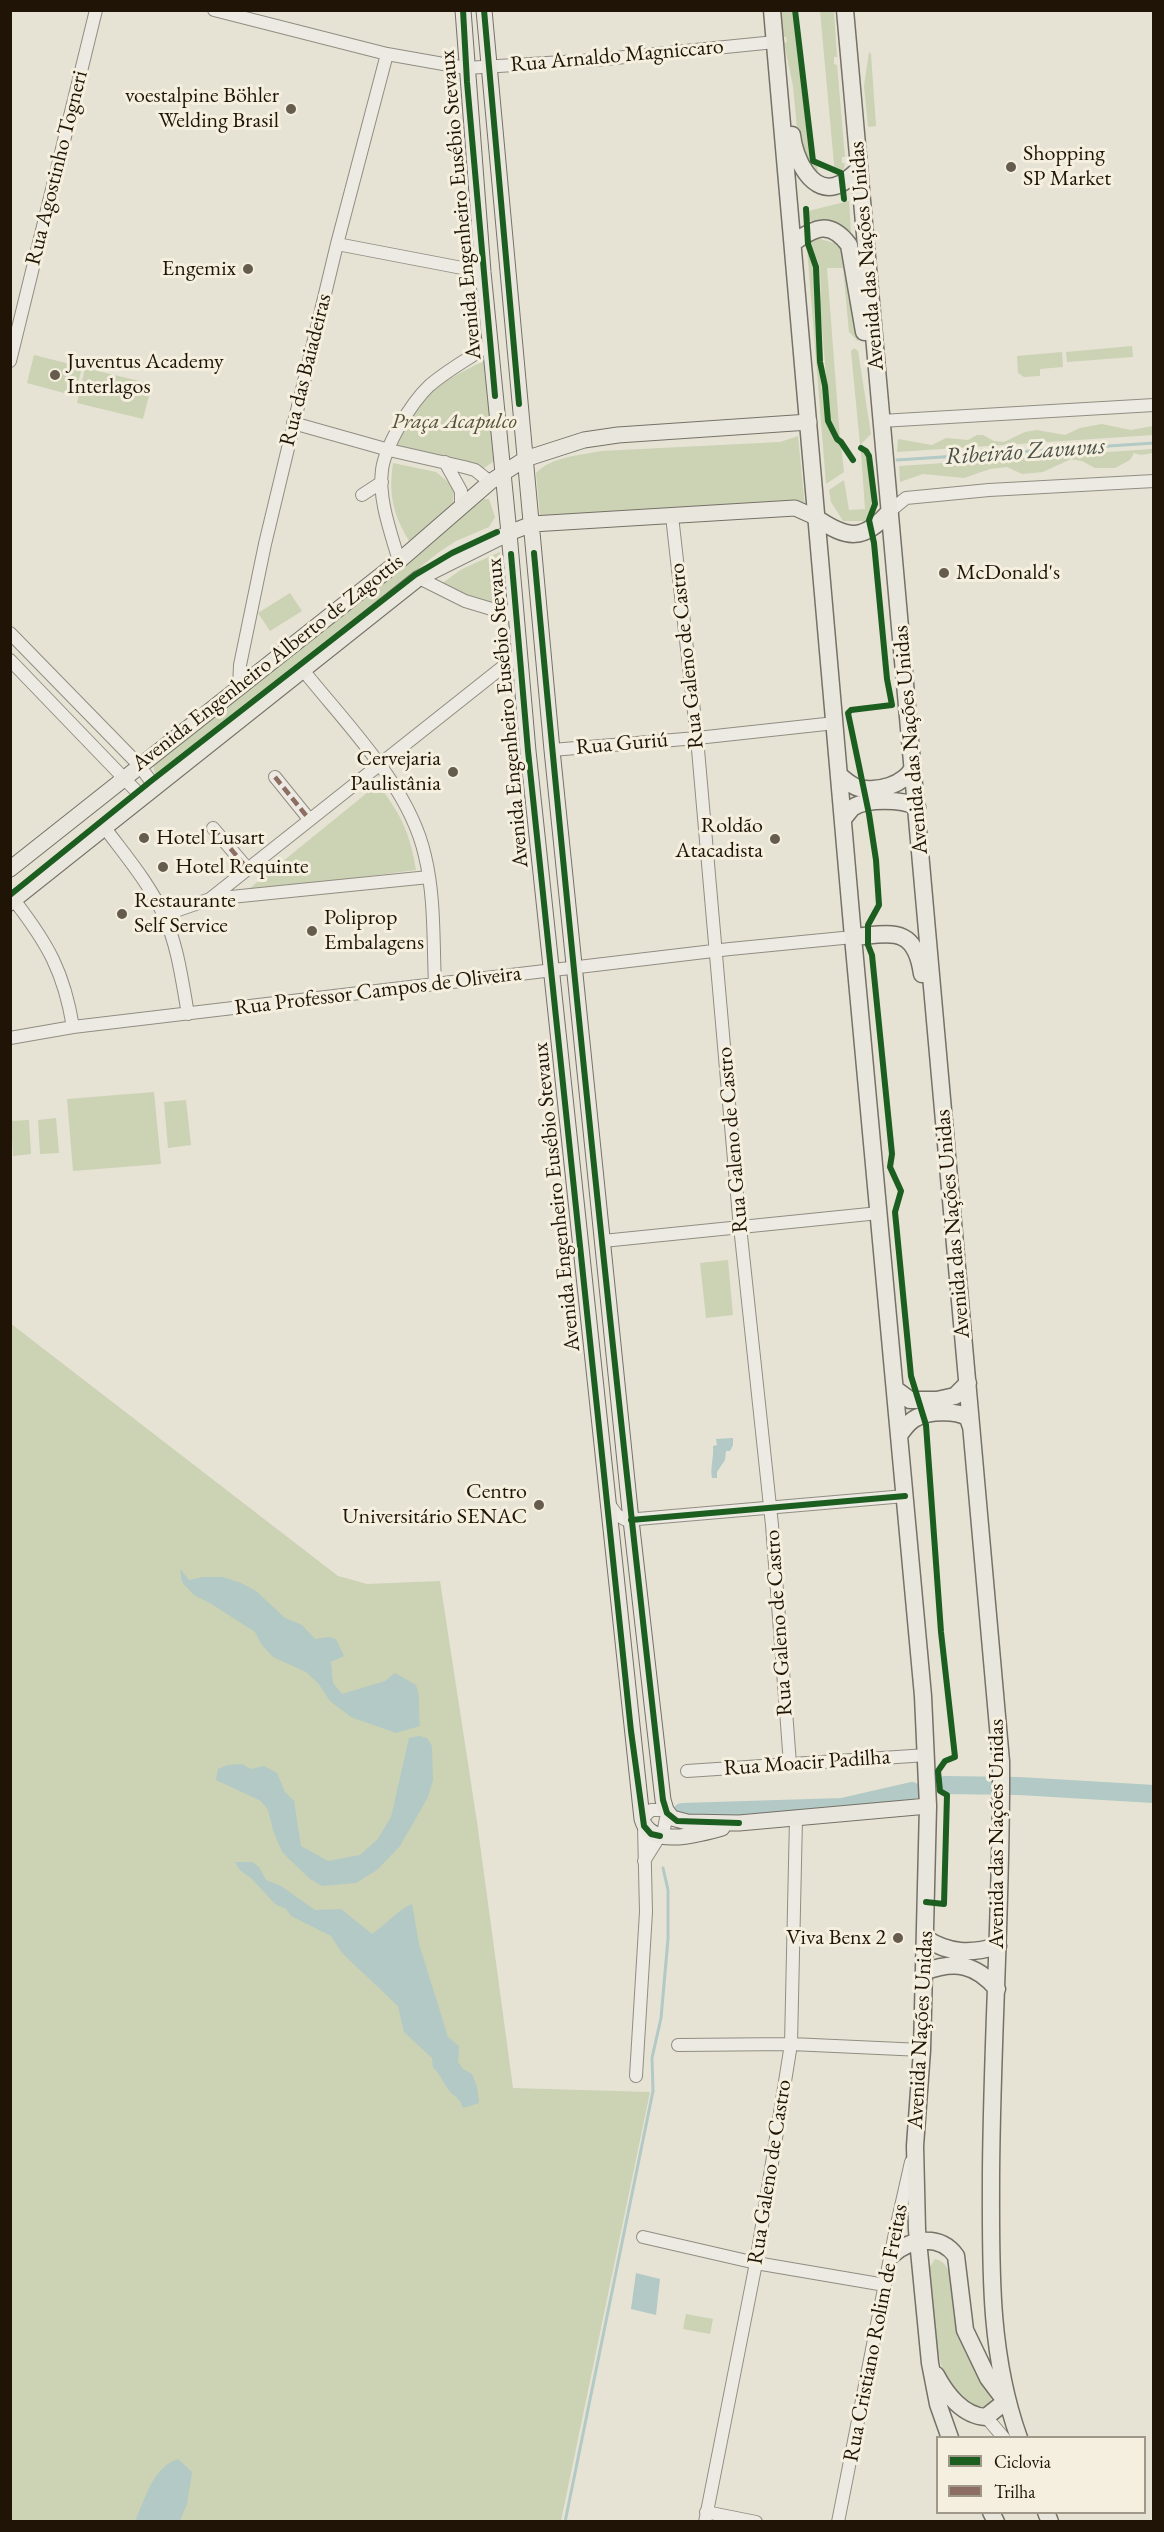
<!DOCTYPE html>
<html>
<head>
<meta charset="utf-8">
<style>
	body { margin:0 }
	#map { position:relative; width:1164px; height:2532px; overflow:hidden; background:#e6e3d4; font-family:"EB Garamond",serif }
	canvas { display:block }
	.frame { position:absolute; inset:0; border:12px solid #201406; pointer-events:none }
	.legend { position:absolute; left:936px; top:2436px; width:210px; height:78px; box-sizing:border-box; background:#f4efde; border:2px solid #9f9788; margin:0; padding:8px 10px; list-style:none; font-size:18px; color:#201406 }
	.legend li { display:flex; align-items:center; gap:12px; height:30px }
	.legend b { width:30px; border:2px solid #9f9788 }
</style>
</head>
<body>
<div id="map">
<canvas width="1164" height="2532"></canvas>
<div class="frame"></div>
<ul class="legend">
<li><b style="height:8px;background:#1b5e20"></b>Ciclovia</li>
<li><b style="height:8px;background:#8d6e63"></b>Trilha</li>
</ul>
</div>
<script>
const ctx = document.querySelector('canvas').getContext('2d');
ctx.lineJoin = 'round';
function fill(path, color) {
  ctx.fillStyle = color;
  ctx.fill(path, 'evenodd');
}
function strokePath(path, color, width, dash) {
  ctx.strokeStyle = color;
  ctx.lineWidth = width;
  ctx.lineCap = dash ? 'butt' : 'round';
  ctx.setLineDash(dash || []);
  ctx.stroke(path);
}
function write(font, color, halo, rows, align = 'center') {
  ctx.font = font + ' "EB Garamond",serif';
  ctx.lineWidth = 6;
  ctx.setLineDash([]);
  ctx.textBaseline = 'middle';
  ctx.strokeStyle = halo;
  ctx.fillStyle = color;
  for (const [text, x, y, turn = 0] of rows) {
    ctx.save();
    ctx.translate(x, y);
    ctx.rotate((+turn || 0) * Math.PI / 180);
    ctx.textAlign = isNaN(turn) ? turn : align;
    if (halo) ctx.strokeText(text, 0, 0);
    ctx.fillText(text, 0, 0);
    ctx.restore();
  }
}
fill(new Path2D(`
	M779,11H792L811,163L817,165L818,172L812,169L801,146V140L798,139L793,86L784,43L787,42L786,37H783Z
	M820,11H834L837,57H834V64L837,65L845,157H842V163H845L843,172L835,170L834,164Z
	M869,52L871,54L876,126L868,127L864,86Z
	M849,201L851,232L828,220L808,221V211Z
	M817,238L834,243L844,252L858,335V341L849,332L843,268H827L840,439L833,428L829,413L820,303C821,291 821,278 819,265C817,257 812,251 810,243Z
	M807,248L815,266L819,369L826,421L833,437L841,444L844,472L826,484Z
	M1132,346L1133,357L1067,362L1066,352Z
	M854,348L858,351L871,434L860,445L851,351Z
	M1062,352L1063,367L1040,369V376L1024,377L1018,373L1017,356Z
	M34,355L82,367L75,396L27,383Z
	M486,360L494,461L484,468L396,446C401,436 404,425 410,416C428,388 457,374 486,360Z
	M85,368L152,384L143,419L77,403Z
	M1102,424L1131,430L1153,426V435L897,452L898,439L932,445L946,438L968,440L977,435H983L994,441L1004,442L1025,432L1037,430L1065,435L1080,428Z
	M798,436L805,507L546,521L540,516L536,473C551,457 580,455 601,451L780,442Z
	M1153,449V453L1141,455L1134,453L1130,460L1115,468H1095L1082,461L1071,459L1043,472L1022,474L1007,467L990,469L964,478L923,474L900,482L899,466Z
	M863,450L867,456C870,479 877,501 865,521H843L831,502L829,490L844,480L849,510L865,509L861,452Z
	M393,463L436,472L454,487L453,508L411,544C394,517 388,496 393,463Z
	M484,499H489L495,517L489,527L456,541L439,552L279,682L159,775L155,774L153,765Z
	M500,552L505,612L441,584L462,569Z
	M290,593L302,611L270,631L258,613Z
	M378,784C401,815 410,832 416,870L245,892Z
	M154,1092L161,1164L73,1171L67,1099Z
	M186,1100L191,1145L168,1148L164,1102Z
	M56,1118L59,1153L40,1154L38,1120Z
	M29,1120L31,1154L13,1156L11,1121Z
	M728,1260L733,1315L706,1318L700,1263Z
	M10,1323L338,1576L367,1584L440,1581L477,1822L513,2088L650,2092L561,2521H11Z
	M935,2259C956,2262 951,2301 954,2317C958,2346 978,2374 991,2399V2403L987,2409H974C967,2402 957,2395 951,2386C932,2359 933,2301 929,2268Z
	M686,2314L713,2319L710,2334L683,2329Z`), '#ccd2b4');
fill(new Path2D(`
	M733,1438V1445L730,1451H726L725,1460L717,1472V1478H712C710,1467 714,1458 713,1446L717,1445L716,1439Z
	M180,1569L189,1580L203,1577H223L241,1583L256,1591L285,1618L302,1625L315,1639L328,1637L336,1639L344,1656L331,1662L333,1683L342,1694L385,1681L395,1673L416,1685C421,1698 418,1711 420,1726L396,1733L351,1717L330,1701L318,1683L306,1672L273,1657L262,1645L255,1632L210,1603L194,1595L182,1582Z
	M419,1736L427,1738L432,1746L433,1780L428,1797L400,1846L377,1870L356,1883L322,1886L310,1879L282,1852L273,1830L268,1810L261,1801L216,1780L218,1769L228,1765L242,1764L251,1769L264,1766L277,1773L285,1792L294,1801L301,1846L328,1861L360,1855L377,1840L391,1817L409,1738Z
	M235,1862H252L259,1867L266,1880L281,1886L315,1910L341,1909L372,1934C386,1925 397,1910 412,1904L419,1944L448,2037L459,2046L458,2062L463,2069L472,2074L477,2087L479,2103L463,2108C459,2095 454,2098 448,2089C442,2081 442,2076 433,2068L432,2058L404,2032L398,2006L342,1953L331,1936L291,1916L286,1909L275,1904L252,1879L240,1870Z
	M636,2273L660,2279L656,2315L631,2309Z
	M178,2459L192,2472L187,2504L180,2521H135C146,2498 152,2468 178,2459Z`), '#b2c9c5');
strokePath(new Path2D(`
	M897,460L1154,443
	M565,2522L653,2091L652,2058L661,2018L668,1939V1890L663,1868`), '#b2c9c5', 3);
strokePath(new Path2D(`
	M944,1785L1019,1786L1154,1794
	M682,1812L842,1807L912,1791`), '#b2c9c5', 18);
const minor = new Path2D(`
	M214,10L387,54L466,68L595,60L775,42
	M337,244L483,272
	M10,361L96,10
	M881,421L1154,405
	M293,423L389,450L464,467L475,470L490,482
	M445,462L461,491V505
	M362,495L382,482
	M890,511L906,498L989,490L1154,481
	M672,516L697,738L739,1217L772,1525L790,1764
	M399,561C391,533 378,499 382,470C385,446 411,403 429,386C447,370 470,358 490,344
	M419,578L465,601L515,616
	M10,633L139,765L155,787
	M10,660L142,797
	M303,670C346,724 410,787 425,856C435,897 433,942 435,984
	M239,688L240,665L265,544L337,244L387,54
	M552,750L697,738L835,723
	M275,777L309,819
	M105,828C125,855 150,884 164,916C178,946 182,981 188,1014
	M213,828L247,868
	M211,899L429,877
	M14,900C48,944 64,972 73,1027
	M164,915L210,899L519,654
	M10,1038L73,1027L730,949L853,937
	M603,1241L879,1213
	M609,1504L617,1515L626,1520L905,1496
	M687,1771L927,1755
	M642,1819L651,1810H666
	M644,1861L664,1829L667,1813
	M678,2045L791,2044L922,2050
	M636,2076L646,1912L644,1826
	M643,2237L756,2263L885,2285
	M986,2417L1004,2438
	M706,2512L756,2522
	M705,2522L756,2263L791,2044L796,1818
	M838,2522L895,2233L911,2162`);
const major = new Path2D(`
	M463,10L483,272L509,533L528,751L642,1819C650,1849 700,1834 722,1828
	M484,10L552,750L631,1520L663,1800L666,1810L672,1818L687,1822L739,1823L928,1806
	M10,869L399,561L490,482L525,459L584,440L618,435L809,422
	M10,903L419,578L509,533L532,524L795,508L815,517`);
const highway = new Path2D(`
	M772,10L853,937L923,1696L928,1806L922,2050L915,2146L917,2230L930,2363L938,2404L950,2438
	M845,10L1001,1761C1002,1899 992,2036 991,2173C991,2263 988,2352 1019,2438
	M792,135C794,157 812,198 840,184C847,181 853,174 859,170
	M793,243C815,227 830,220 849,245L864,332
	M815,517C848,540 864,541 890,511
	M839,775C845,780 851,786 859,788C879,792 903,785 913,768
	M843,819C846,816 849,811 852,808C866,798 903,799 917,807
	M853,937C891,934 915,925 922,974
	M895,1389L910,1400H937L955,1396L968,1383
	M899,1435C904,1429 909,1421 916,1418C928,1411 957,1410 968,1418L971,1427
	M925,1938C949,1954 971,1954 998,1946
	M924,1972C955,1960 976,1964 997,1989
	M892,2255C911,2238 940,2234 956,2256L965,2330L988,2378L1003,2398
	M936,2375C946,2394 963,2416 986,2417L1006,2401
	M991,2512L996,2522
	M1046,2512L1050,2522`);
strokePath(minor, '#918d83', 14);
strokePath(major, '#757167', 17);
strokePath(highway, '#757167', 19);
strokePath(minor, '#eceae2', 12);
strokePath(major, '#e9e6de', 15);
strokePath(highway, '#e9e6de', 16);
strokePath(new Path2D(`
	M275,777L309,819
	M213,828L247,868`), '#8d6e63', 4.5, [9, 4.5]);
strokePath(new Path2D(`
	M463,10L467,82L495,396
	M484,10L519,404
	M795,10L813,161L841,173L844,199
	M806,209L808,244L816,267L820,362L825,386L828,421L837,439L841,442L853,460
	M861,448L866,451L869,456L875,504L869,520L874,543L887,679L892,705L851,710L848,713L869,814L876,860L879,905L868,925V945L872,955L892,1154L890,1167L901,1191L895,1212L911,1376L926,1425L941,1632L955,1757L945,1761L938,1771L940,1791L947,1795L944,1904L926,1902
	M534,553C572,969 616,1385 663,1800L667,1813L677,1821L739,1823
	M511,554L528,751L631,1731L644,1826L651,1834L660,1836
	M10,895L151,781L415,575L452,553L497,532
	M631,1520L905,1496`), '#1b5e20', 6);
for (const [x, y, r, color] of [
	[291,109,6,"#655c4e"],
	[1011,167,6,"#655c4e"],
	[248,269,6,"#655c4e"],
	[55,375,6,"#655c4e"],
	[944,573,6,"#655c4e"],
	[453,772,6,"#655c4e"],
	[144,838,6,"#655c4e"],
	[775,839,6,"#655c4e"],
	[163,867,6,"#655c4e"],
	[122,914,6,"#655c4e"],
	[312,931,6,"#655c4e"],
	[539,1505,6,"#655c4e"],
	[898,1938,6,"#655c4e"]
]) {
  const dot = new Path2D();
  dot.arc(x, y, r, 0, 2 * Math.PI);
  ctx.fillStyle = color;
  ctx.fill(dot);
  strokePath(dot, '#f4efde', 2);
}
write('22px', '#201406', '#f4efde', [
	["Rua Arnaldo Magniccaro",617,56,-5],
	["Rua Agostinho Togneri",57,168,-76],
	["Avenida Engenheiro Eusébio Stevaux",461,205,-95],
	["Avenida das Nações Unidas",867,256,-95],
	["Rua das Baiadeiras",306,370,-76],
	["Rua Galeno de Castro",687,656,-96],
	["Avenida Engenheiro Alberto de Zagottis",268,663,-38],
	["Avenida Engenheiro Eusébio Stevaux",508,713,-95],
	["Avenida das Nações Unidas",911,740,-95],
	["Rua Guriú",622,744,-5],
	["Rua Professor Campos de Oliveira",378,991,-7],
	["Rua Galeno de Castro",733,1140,-95],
	["Avenida Engenheiro Eusébio Stevaux",557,1197,-96],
	["Avenida das Nações Unidas",953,1224,-95],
	["Rua Galeno de Castro",779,1623,-94],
	["Rua Moacir Padilha",807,1763,-4],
	["Avenida das Nações Unidas",997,1834,-90],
	["Avenida Nações Unidas",921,2030,-87],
	["Rua Galeno de Castro",770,2172,-81],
	["Rua Cristiano Rolim de Freitas",876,2333,-79]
]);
write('22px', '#201406', '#f4efde', [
	["voestalpine Böhler",279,96,"right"],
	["Welding Brasil",279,121,"right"],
	["Shopping",1023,154],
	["SP Market",1023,179],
	["Engemix",236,269,"right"],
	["Juventus Academy",67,362],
	["Interlagos",67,387],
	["McDonald's",956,573],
	["Cervejaria",441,759,"right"],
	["Paulistânia",441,784,"right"],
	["Roldão",763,826,"right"],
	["Atacadista",763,851,"right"],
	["Hotel Lusart",156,838],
	["Hotel Requinte",175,867],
	["Restaurante",134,901],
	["Self Service",134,926],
	["Poliprop",324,918],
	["Embalagens",324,943],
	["Centro",527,1492,"right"],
	["Universitário SENAC",527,1517,"right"],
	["Viva Benx 2",886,1938,"right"]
], 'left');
write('italic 22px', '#555239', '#f4efde', [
	["Praça Acapulco",454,422]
]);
write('italic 24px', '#4b5047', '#f4efde', [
	["Ribeirão Zavuvus",1025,452,-4]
]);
</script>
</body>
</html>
